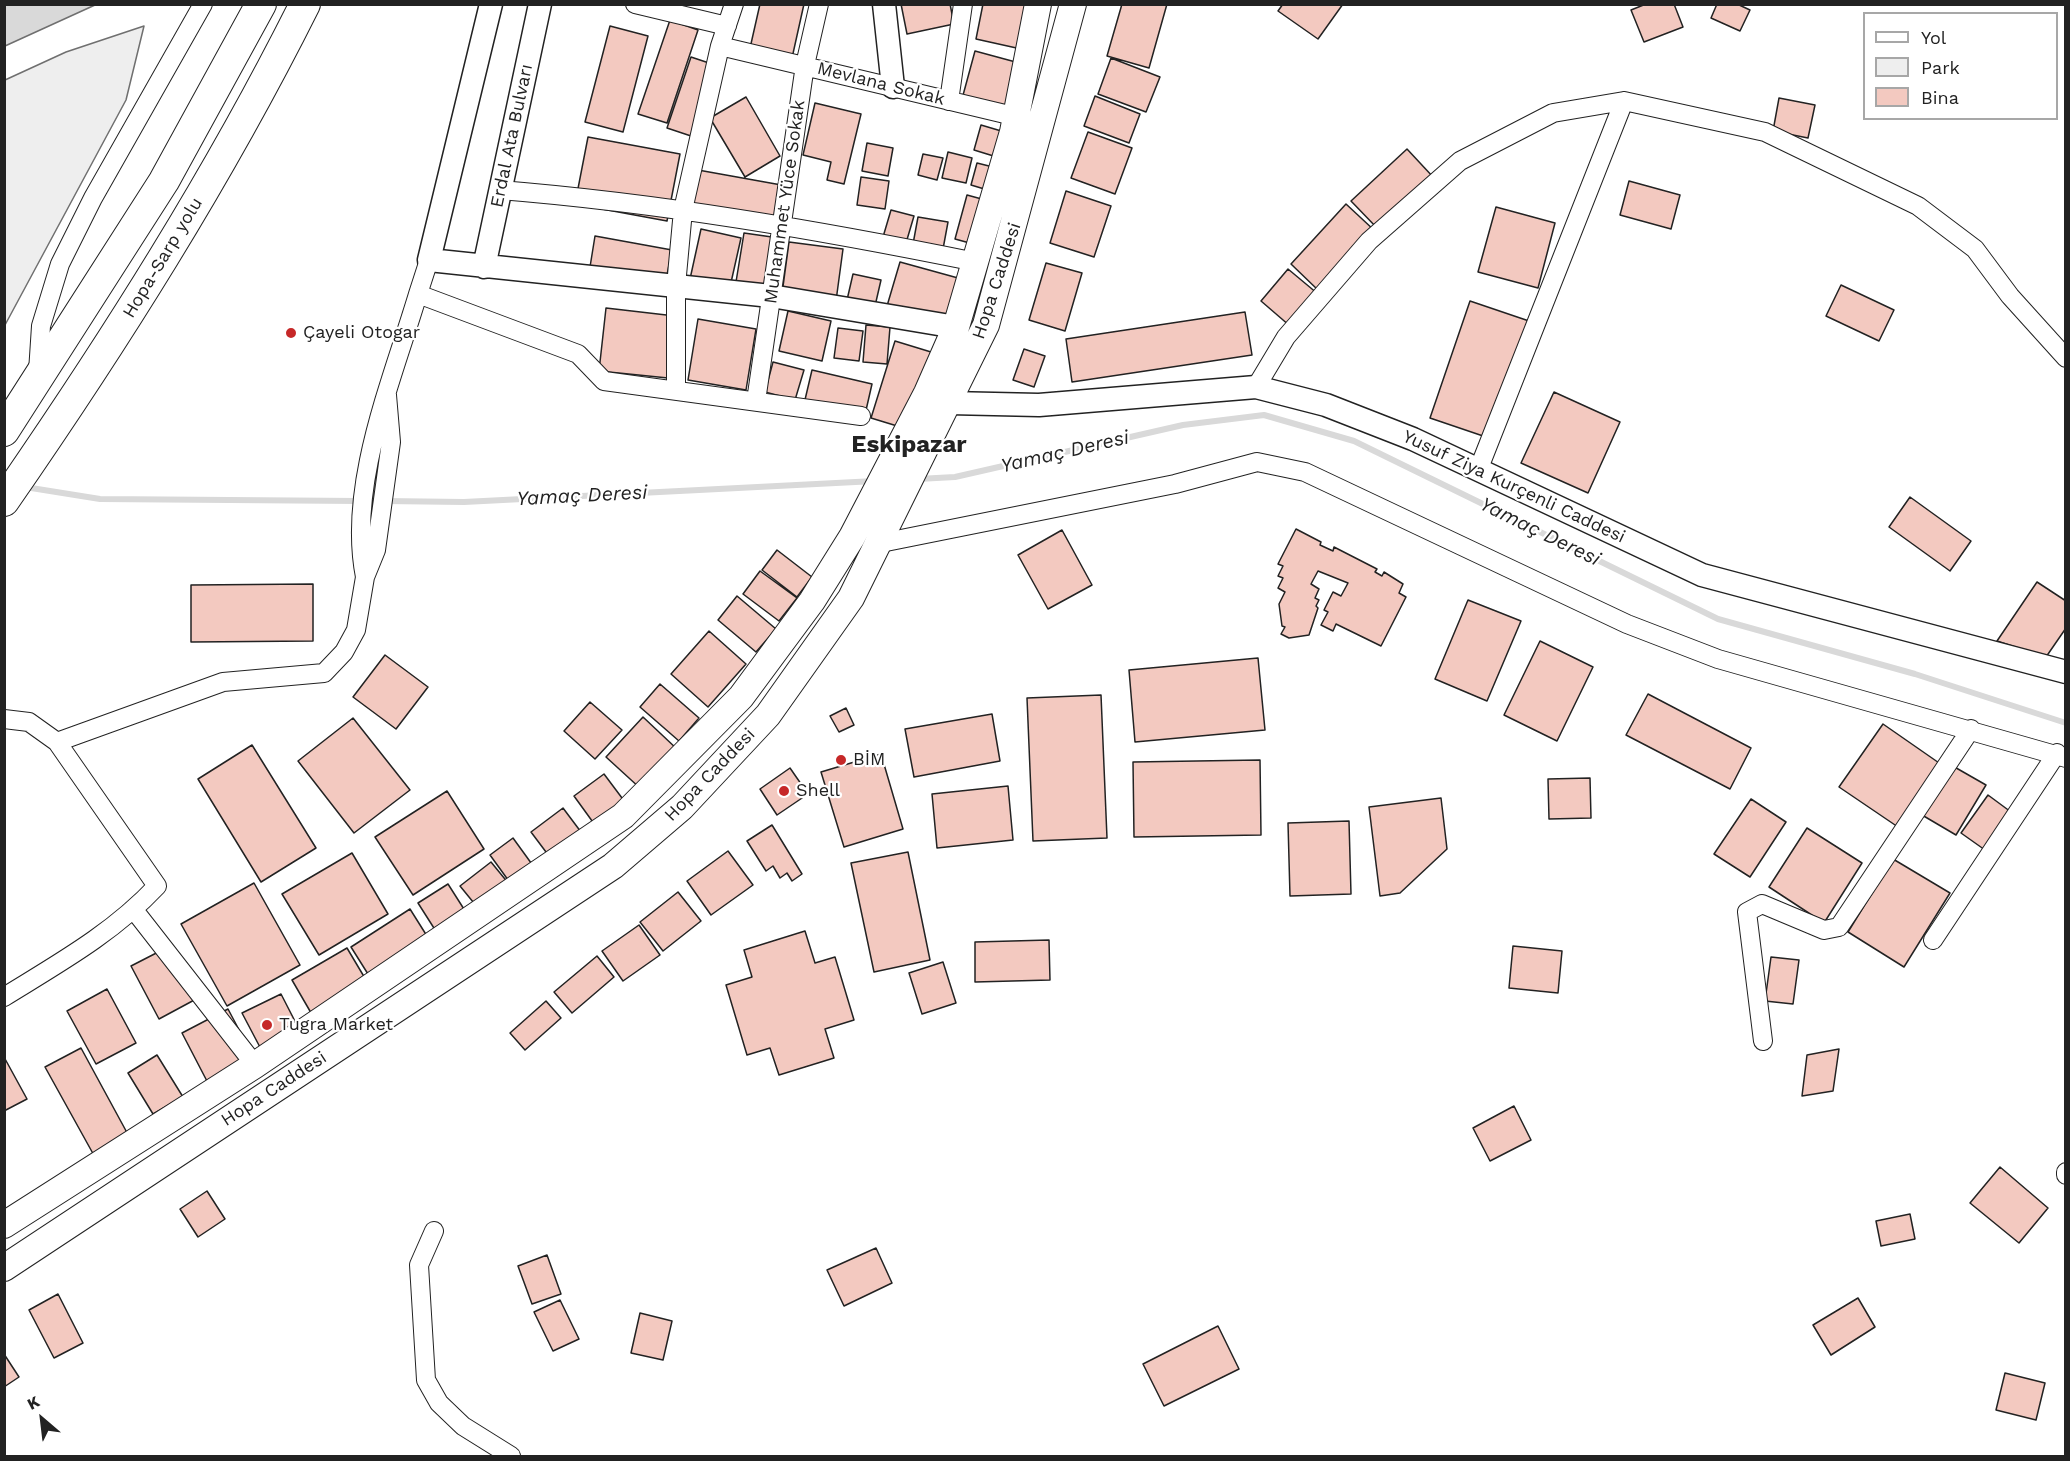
<!DOCTYPE html>
<html>
<head>
<meta charset="utf-8">
<style>
	body { margin:0 }
	#map { position:relative; width:2070px; height:1461px; overflow:hidden; background:#fff; font-family:"Work Sans",sans-serif }
	canvas { display:block }
	.frame { position:absolute; inset:0; border:6px solid #222; pointer-events:none }
	.legend { position:absolute; left:1863px; top:12px; width:195px; height:108px; box-sizing:border-box; background:#fff; border:2px solid #a7a7a7; margin:0; padding:8px 10px; list-style:none; font-size:18px; color:#222 }
	.legend li { display:flex; align-items:center; gap:12px; height:30px }
	.legend b { width:30px; border:2px solid #a7a7a7 }
	.north { position:absolute; left:12px; top:1389px; width:60px; height:60px; -webkit-text-stroke:4px #fff; paint-order:stroke; rotate:332deg; font-size:16px; font-weight:700; line-height:24px; text-align:center; color:#222 }
	.north::after { content:''; display:block; margin:auto; width:21px; height:27px; background:#222; clip-path:polygon(50% 0,100% 100%,50% 72%,0 100%) }
</style>
</head>
<body>
<div id="map">
<canvas width="2070" height="1461"></canvas>
<div class="frame"></div>
<ul class="legend">
<li><b style="height:8px;background:#fff"></b>Yol</li>
<li><b style="height:16px;background:#eee"></b>Park</li>
<li><b style="height:16px;background:#f3c9c0"></b>Bina</li>
</ul>
<div class="north">K</div>
</div>
<script>
const ctx = document.querySelector('canvas').getContext('2d');
ctx.lineJoin = 'round';
function fill(path, color) {
  ctx.fillStyle = color;
  ctx.fill(path, 'evenodd');
}
function strokePath(path, color, width, dash) {
  ctx.strokeStyle = color;
  ctx.lineWidth = width;
  ctx.lineCap = dash ? 'butt' : 'round';
  ctx.setLineDash(dash || []);
  ctx.stroke(path);
}
function write(font, color, halo, rows, align = 'center') {
  ctx.font = font + ' "Work Sans",sans-serif';
  ctx.lineWidth = 4.5;
  ctx.setLineDash([]);
  ctx.textBaseline = 'middle';
  ctx.strokeStyle = halo;
  ctx.fillStyle = color;
  for (const [text, x, y, turn = 0] of rows) {
    ctx.save();
    ctx.translate(x, y);
    ctx.rotate((+turn || 0) * Math.PI / 180);
    ctx.textAlign = isNaN(turn) ? turn : align;
    if (halo) ctx.strokeText(text, 0, 0);
    ctx.fillText(text, 0, 0);
    ctx.restore();
  }
}
const green = new Path2D(`
	M144,26L126,100L5,325V80L66,52Z`);
fill(green, '#eee');
strokePath(green, '#6f6f6f', 1.5);
const water = new Path2D(`
	M5,4H95V5L5,46Z`);
fill(water, '#d9d9d9');
strokePath(water, '#6f6f6f', 1.5);
strokePath(new Path2D(`
	M918,479L955,477L1183,425L1264,415L1354,441L1718,619L1915,674L2066,723
	M25,487L100,499L359,501
	M384,501L464,502L875,481`), '#d9d9d9', 6);
const building = new Path2D(`
	M760,4H804L790,67L748,57Z
	M901,4H950L954,24L907,34Z
	M983,4H1031L1021,49L976,39Z
	M1122,4H1167L1149,68L1107,56Z
	M1283,4H1343L1318,39L1278,11Z
	M1646,4H1674L1683,27L1644,42L1631,10Z
	M1717,4H1737L1750,10L1740,31L1711,18Z
	M670,20L698,30L667,123L638,114Z
	M610,26L648,36L623,132L585,122Z
	M975,51L1023,64L1007,123L959,110Z
	M691,57L724,68L700,139L667,128Z
	M1111,58L1160,77L1146,112L1098,94Z
	M1095,96L1140,114L1129,143L1084,126Z
	M746,97L780,156L745,177L710,118Z
	M1779,98L1815,105L1808,138L1773,131Z
	M815,103L861,114L844,184L827,180L831,162L803,155Z
	M981,125L1008,133L1000,158L974,150Z
	M1088,132L1132,148L1115,194L1071,178Z
	M588,137L680,154L667,221L575,204Z
	M867,143L893,148L888,176L862,171Z
	M1407,149L1434,178L1378,229L1351,201Z
	M948,152L972,158L966,183L942,178Z
	M923,154L943,158L937,180L918,175Z
	M977,163L997,168L991,191L971,185Z
	M698,170L787,186L779,228L690,211Z
	M861,177L889,181L885,209L857,205Z
	M1629,181L1680,195L1671,229L1620,215Z
	M1066,191L1111,206L1094,257L1050,243Z
	M967,195L989,201L977,245L955,239Z
	M1346,204L1375,231L1319,291L1291,264Z
	M1496,207L1555,223L1538,288L1478,272Z
	M891,210L914,216L906,243L883,237Z
	M918,217L948,222L943,249L913,244Z
	M701,229L741,238L730,287L690,279Z
	M744,233L779,238L770,293L735,288Z
	M595,236L672,250L666,280L590,267Z
	M789,242L843,249L836,301L782,294Z
	M900,262L958,278L945,322L887,306Z
	M1046,263L1082,273L1065,331L1029,320Z
	M1288,269L1318,294L1290,326L1261,301Z
	M853,274L881,280L875,306L847,300Z
	M1841,285L1894,310L1879,341L1826,316Z
	M1470,301L1529,321L1489,438L1430,418Z
	M606,308L675,316L668,378L599,371Z
	M788,311L831,321L822,361L779,351Z
	M1245,312L1252,355L1072,382L1066,339Z
	M698,319L756,329L746,390L688,380Z
	M866,325L890,327L887,364L863,362Z
	M838,328L863,331L859,361L834,358Z
	M895,341L931,352L907,429L871,418Z
	M1024,349L1045,356L1034,387L1013,380Z
	M773,362L804,370L795,400L765,392Z
	M812,370L872,384L864,419L804,404Z
	M1554,392L1620,422L1588,493L1521,463Z
	M1910,497L1971,541L1950,571L1889,527Z
	M1296,529L1321,542L1320,545L1333,551L1334,547L1377,569L1375,572L1382,576L1384,572L1403,584L1399,593L1406,597L1381,646L1336,624L1333,631L1321,625L1328,612L1324,610L1333,592L1341,596L1348,583L1318,571L1311,584L1319,589L1315,598L1319,600L1316,606L1318,608L1309,635L1289,638L1281,634L1285,627L1282,626L1279,604L1285,592L1278,588L1283,578L1278,576L1283,566L1278,564Z
	M1062,530L1092,585L1048,609L1018,555Z
	M777,550L812,577L797,597L762,570Z
	M760,571L797,598L779,621L743,594Z
	M2037,582L2066,601V628L2046,657L1997,641Z
	M313,584V641L191,642V585Z
	M737,596L776,629L756,652L718,620Z
	M1468,600L1521,621L1487,701L1435,679Z
	M709,631L746,664L708,707L671,674Z
	M1540,641L1593,667L1557,741L1504,715Z
	M385,655L428,687L396,729L353,697Z
	M1258,658L1265,730L1135,742L1129,670Z
	M660,684L699,718L679,741L640,707Z
	M1648,694L1751,748L1730,789L1626,735Z
	M1101,695L1107,838L1033,841L1027,698Z
	M590,702L622,730L595,759L564,731Z
	M846,708L854,725L839,732L830,716Z
	M992,714L1000,761L914,777L905,729Z
	M643,717L678,750L641,789L606,757Z
	M353,718L410,790L354,833L298,761Z
	M1883,724L1942,765L1898,827L1839,787Z
	M252,745L316,848L261,882L198,779Z
	M881,754L903,829L844,847L821,772Z
	M1260,760L1261,835L1134,837L1133,762Z
	M1951,765L1986,785L1956,835L1922,815Z
	M790,768L808,794L777,815L760,789Z
	M604,774L625,802L595,825L574,796Z
	M1590,778L1591,818L1549,819L1548,779Z
	M1008,786L1013,840L937,848L932,794Z
	M447,791L484,849L413,895L375,837Z
	M1988,795L2011,812L1985,850L1961,833Z
	M1441,798L1447,849L1400,893L1380,896L1369,807Z
	M1751,799L1786,822L1750,877L1714,854Z
	M563,808L587,840L555,864L531,832Z
	M1349,821L1351,894L1290,896L1288,823Z
	M772,825L802,874L792,881L787,873L780,878L773,866L766,871L747,841Z
	M1807,828L1862,863L1824,923L1769,887Z
	M513,838L534,867L511,884L490,855Z
	M728,851L753,885L711,915L687,881Z
	M908,852L930,960L874,972L851,863Z
	M352,853L388,914L319,955L282,894Z
	M1893,859L1950,893L1904,967L1848,932Z
	M491,862L509,884L478,908L460,886Z
	M254,883L300,965L227,1006L181,924Z
	M448,884L469,917L439,936L418,903Z
	M678,892L701,921L663,951L640,922Z
	M410,909L432,944L373,982L351,947Z
	M639,925L660,955L623,981L602,951Z
	M805,931L815,963L835,957L854,1020L825,1029L834,1058L779,1075L770,1048L747,1055L726,985L752,977L744,950Z
	M1049,940L1050,980L975,982V942Z
	M170,946L198,998L159,1019L131,966Z
	M1513,946L1562,951L1558,993L1509,988Z
	M347,948L369,985L314,1018L292,980Z
	M597,956L614,977L572,1013L554,992Z
	M1771,957L1799,960L1793,1004L1765,1001Z
	M943,962L956,1003L922,1014L909,973Z
	M107,989L136,1043L96,1064L67,1011Z
	M281,994L300,1031L262,1051L242,1013Z
	M546,1001L561,1018L525,1050L510,1033Z
	M228,1009L255,1060L209,1085L182,1033Z
	M81,1048L131,1140L96,1159L45,1067Z
	M1839,1049L1833,1091L1802,1096L1807,1055Z
	M157,1055L183,1097L153,1114L128,1073Z
	M4,1057L27,1099L4,1111Z
	M1514,1106L1531,1140L1490,1161L1473,1128Z
	M2000,1167L2048,1208L2019,1243L1970,1203Z
	M207,1191L225,1219L198,1237L180,1209Z
	M1910,1214L1915,1239L1881,1246L1876,1221Z
	M876,1248L892,1283L844,1306L827,1270Z
	M547,1255L561,1294L532,1304L518,1266Z
	M58,1294L83,1343L54,1358L29,1310Z
	M1858,1298L1875,1327L1831,1355L1813,1325Z
	M560,1300L579,1339L553,1351L534,1312Z
	M640,1313L672,1321L663,1360L631,1353Z
	M1218,1326L1239,1369L1164,1406L1143,1364Z
	M4,1354L19,1377L4,1387Z
	M2005,1373L2045,1383L2036,1420L1996,1410Z`);
fill(building, '#f3c9c0');
strokePath(building, '#222', 1.5);
const minor = new Path2D(`
	M635,4L727,26
	M720,46L1026,119
	M949,101L963,4
	M500,190C661,203 818,230 976,262
	M429,260L418,294L578,354L604,381L861,416
	M38,372L41,326L60,264L93,198L203,4
	M1256,387L1286,337L1369,241L1460,161L1553,113L1624,101L1765,132L1918,206L1975,249L2010,296L2066,358
	M676,390V286L683,210L720,46L734,4
	M756,401L805,65L819,4
	M1479,468L1624,101
	M876,544L1175,484L1257,462L1305,472L1627,624L1718,659L2066,758
	M365,577C347,486 392,381 418,294
	M4,719L29,722L57,742L157,886C113,933 59,963 4,997
	M57,742L223,682L324,673L344,652L356,630L365,577L376,550L391,442L387,395
	M134,910L255,1065
	M1933,940L2057,753
	M1763,1041L1747,912L1762,904L1824,930L1839,927L1971,729
	M2066,1172V1175
	M434,1231L419,1265L426,1380L439,1403L463,1426L511,1456`);
const tertiary = new Path2D(`
	M491,4L429,260L771,296L956,327
	M884,4L893,87
	M484,267L540,4
	M949,403L1039,405L1256,387L1326,405L1413,439L1702,575L2066,672`);
const secondary = new Path2D(`
	M4,1225L255,1065L623,816L741,697L812,601L852,537L927,393L956,327L1013,132L1038,4
	M4,1268L613,866L682,807L768,715L851,598L986,325L1073,4`);
const trunk = new Path2D(`
	M4,431L164,181L261,4
	M4,501C114,342 218,178 305,4`);
strokePath(minor, '#222', 20);
strokePath(tertiary, '#222', 25);
strokePath(secondary, '#222', 28);
strokePath(trunk, '#222', 32);
strokePath(minor, '#fff', 18);
strokePath(tertiary, '#fff', 22);
strokePath(secondary, '#fff', 26);
strokePath(trunk, '#fff', 30);
for (const [x, y, r, color] of [
	[291,333,6,"#c62828"],
	[841,760,6,"#c62828"],
	[784,791,6,"#c62828"],
	[267,1025,6,"#c62828"]
]) {
  const dot = new Path2D();
  dot.arc(x, y, r, 0, 2 * Math.PI);
  ctx.fillStyle = color;
  ctx.fill(dot);
  strokePath(dot, '#fff', 2);
}
write('18px', '#222', '#fff', [
	["Mevlana Sokak",881,84,14],
	["Erdal Ata Bulvarı",512,136,-78],
	["Muhammet Yüce Sokak",785,202,-82],
	["Hopa-Sarp yolu",163,258,-59],
	["Hopa Caddesi",997,281,-72],
	["Yusuf Ziya Kurçenli Caddesi",1514,487,25],
	["Hopa Caddesi",710,775,-46],
	["Hopa Caddesi",274,1089,-33]
]);
write('18px', '#222', '#fff', [
	["Çayeli Otogar",303,333],
	["BİM",853,760],
	["Shell",796,791],
	["Tugra Market",279,1025]
], 'left');
write('italic 20px', '#222', '#fff', [
	["Yamaç Deresi",1065,452,-13],
	["Yamaç Deresi",582,496,-3],
	["Yamaç Deresi",1540,532,26]
]);
write('bold 24px', '#222', '#fff', [
	["Eskipazar",909,445]
]);
</script>
</body>
</html>
